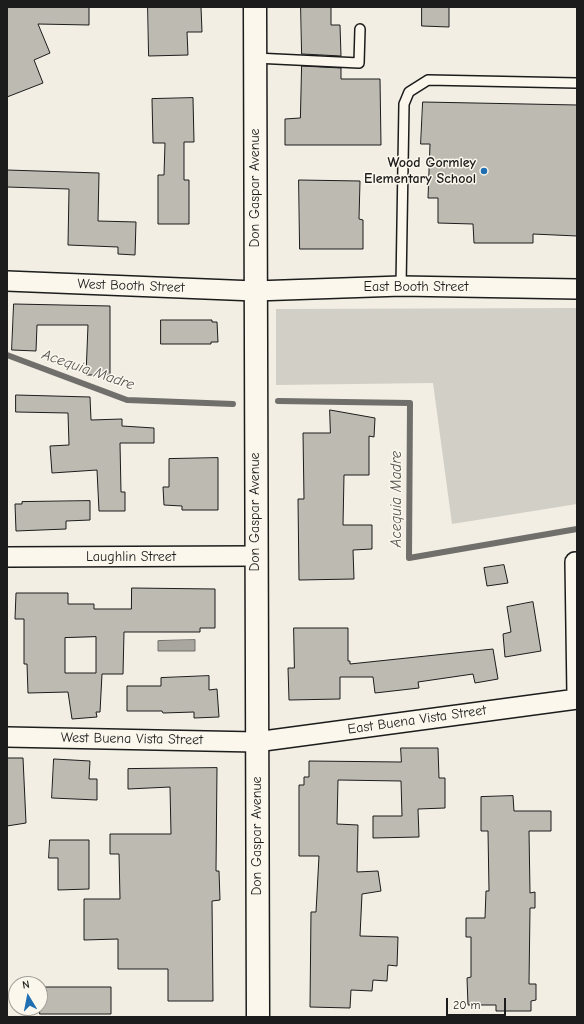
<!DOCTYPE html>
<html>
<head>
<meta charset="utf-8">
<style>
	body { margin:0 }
	#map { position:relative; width:584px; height:1024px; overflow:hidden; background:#f2eee4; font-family:"Comic Neue",sans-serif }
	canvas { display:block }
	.frame { position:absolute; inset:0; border:8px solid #1c1c1c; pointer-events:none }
	.north { position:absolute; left:8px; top:976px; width:40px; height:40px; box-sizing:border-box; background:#fbf7ec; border:1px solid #a29f99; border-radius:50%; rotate:350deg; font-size:11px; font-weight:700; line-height:16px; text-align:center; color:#1c1c1c }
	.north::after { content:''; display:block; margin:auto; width:14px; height:18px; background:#1f6fb2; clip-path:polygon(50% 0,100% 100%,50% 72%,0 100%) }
	.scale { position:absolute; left:446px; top:998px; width:60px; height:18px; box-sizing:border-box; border:2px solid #1c1c1c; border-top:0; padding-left:5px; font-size:12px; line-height:14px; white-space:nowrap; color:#1c1c1c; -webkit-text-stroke:3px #fbf7ec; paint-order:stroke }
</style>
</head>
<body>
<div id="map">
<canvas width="584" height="1024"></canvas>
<div class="frame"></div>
<div class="north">N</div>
<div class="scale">20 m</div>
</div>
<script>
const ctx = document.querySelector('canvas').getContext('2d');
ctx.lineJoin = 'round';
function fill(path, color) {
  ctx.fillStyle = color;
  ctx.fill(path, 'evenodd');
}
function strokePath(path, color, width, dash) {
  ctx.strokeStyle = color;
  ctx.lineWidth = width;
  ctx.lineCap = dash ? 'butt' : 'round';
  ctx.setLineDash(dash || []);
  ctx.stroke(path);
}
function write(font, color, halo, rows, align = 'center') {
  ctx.font = font + ' "Comic Neue",sans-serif';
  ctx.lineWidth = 3;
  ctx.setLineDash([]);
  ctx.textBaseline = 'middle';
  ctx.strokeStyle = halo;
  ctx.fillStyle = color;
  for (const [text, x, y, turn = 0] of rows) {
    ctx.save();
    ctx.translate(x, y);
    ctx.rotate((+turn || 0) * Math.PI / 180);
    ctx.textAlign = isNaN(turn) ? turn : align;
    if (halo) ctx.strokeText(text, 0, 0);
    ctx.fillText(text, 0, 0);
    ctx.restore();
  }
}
fill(new Path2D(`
	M577,308V504L452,524L433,383L276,385V309Z`), '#d2cfc6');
const water = new Path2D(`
	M195,640V651H158V641Z`);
fill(water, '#a9a6a0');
strokePath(water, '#716f6b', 1);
strokePath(new Path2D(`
	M7,355L127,400L233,404
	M278,401L410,403L409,558L577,529`), '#716f6b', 6);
const building = new Path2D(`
	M7,7H89V25L38,24L50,53L34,60L43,83L7,97Z
	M148,7H201L202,32H187L188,55L149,56Z
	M301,7H331V25H340L341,56L302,54Z
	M422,7H449V27L422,26Z
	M302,66L341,68V79H380L381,145H285V119L300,118Z
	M193,98L194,142H184V180H189V224H158V175H164L165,143H153L152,99Z
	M423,102L577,105V236L533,234V243H474L473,224L438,223V198H428L430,144H421Z
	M7,170L99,173L98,221L136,222L135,255L118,254V247L68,245L69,189L7,187Z
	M299,180L360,181L359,219L363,220V249H300Z
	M14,304L110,306V375H86L88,325H37L36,351L12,350Z
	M161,320H212V322H217L218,342H211V344H161Z
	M16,395L90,397L91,420L122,419V426L154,428V443H120L121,492H125V511H99L97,470L52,473L50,446L69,445L68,413L16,412Z
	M330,410L375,418L374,437L369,436V475H344L343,525H372V549L353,550L354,579L299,580L298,499H304L303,433H330Z
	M218,458V510H182V506L164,505L163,487H169V459Z
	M90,501V520L66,521V529L16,531L15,504H22V502Z
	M504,565L508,583L487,586L484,568Z
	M132,588L215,589V628H200V632H124L123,674H102L100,712H96L97,717L72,719L68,692L28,693L27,664H24V619H15L16,593H68V604H94V609H131ZM96,637V673H65V638Z
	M533,602L541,651L505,657L503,634L511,632L507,607Z
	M294,628H348V661H350V664L493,649L498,679L475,683L473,674L418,682L419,688L375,693L373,677H340V699L289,700L288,668H294Z
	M209,676V690L217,689L219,717L194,718V712L163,713L162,711H127V686H161V678Z
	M401,748H438L439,778H445V808L418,809L419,837L373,838V816H402L401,781L338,780L337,824L358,825L357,872L378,871L381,891L362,894L360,936L398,937L397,966L388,965L387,981L373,980L372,991L351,990L350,1008L310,1007L311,912H316L319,856H299V785H304V777H309V761L401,762Z
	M7,758H23L26,823L7,826Z
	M54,759L90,761L89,779H97V800L52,798Z
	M217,768L216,871H219L220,900L212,901L213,1001H168V969H118V939L84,940V899H120L119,854H110V834H171L170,787L128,789V769Z
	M513,796L514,811H551V831H529L530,893L535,892V908H530L529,984H536V1000L531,1001V1011H496V1005H468L467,978L471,977V937H466V918H485L486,891H489L488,831H481V797Z
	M50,840H89V889L58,890V858H49Z
	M40,987H111V1014H40Z`);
fill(building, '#bdbab1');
strokePath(building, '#1c1c1c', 1);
const lane = new Path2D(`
	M255,58L359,63L360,29
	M401,286L404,104L409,92L428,80L577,83`);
const street = new Path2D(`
	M7,281L255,291L401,286L577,289
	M7,557L256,556
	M575,562L577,695
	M7,737L256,742L577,699`);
const secondary = new Path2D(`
	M255,7L258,1017`);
strokePath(lane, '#1c1c1c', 12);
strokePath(street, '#1c1c1c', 22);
strokePath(secondary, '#1c1c1c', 25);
strokePath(lane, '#fbf7ec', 9);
strokePath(street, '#fbf7ec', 19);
strokePath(secondary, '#fbf7ec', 22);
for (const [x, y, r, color] of [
	[484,171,4,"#1f6fb2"]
]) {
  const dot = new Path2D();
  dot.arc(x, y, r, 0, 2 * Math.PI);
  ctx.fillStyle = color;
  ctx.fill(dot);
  strokePath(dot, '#fbf7ec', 1.5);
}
write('bold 14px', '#1c1c1c', '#fbf7ec', [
	["Wood Gormley",476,163],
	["Elementary School",476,179]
], 'right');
write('14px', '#1c1c1c', '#fbf7ec', [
	["Don Gaspar Avenue",255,188,-90],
	["West Booth Street",131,286,2],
	["East Booth Street",416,287],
	["Don Gaspar Avenue",255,512,-90],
	["Laughlin Street",131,557],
	["East Buena Vista Street",417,720,-8],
	["West Buena Vista Street",132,739,1],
	["Don Gaspar Avenue",257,836,-90]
]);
write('italic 15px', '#545351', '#fbf7ec', [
	["Acequia Madre",88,370,19],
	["Acequia Madre",397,499,-90]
]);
</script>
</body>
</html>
